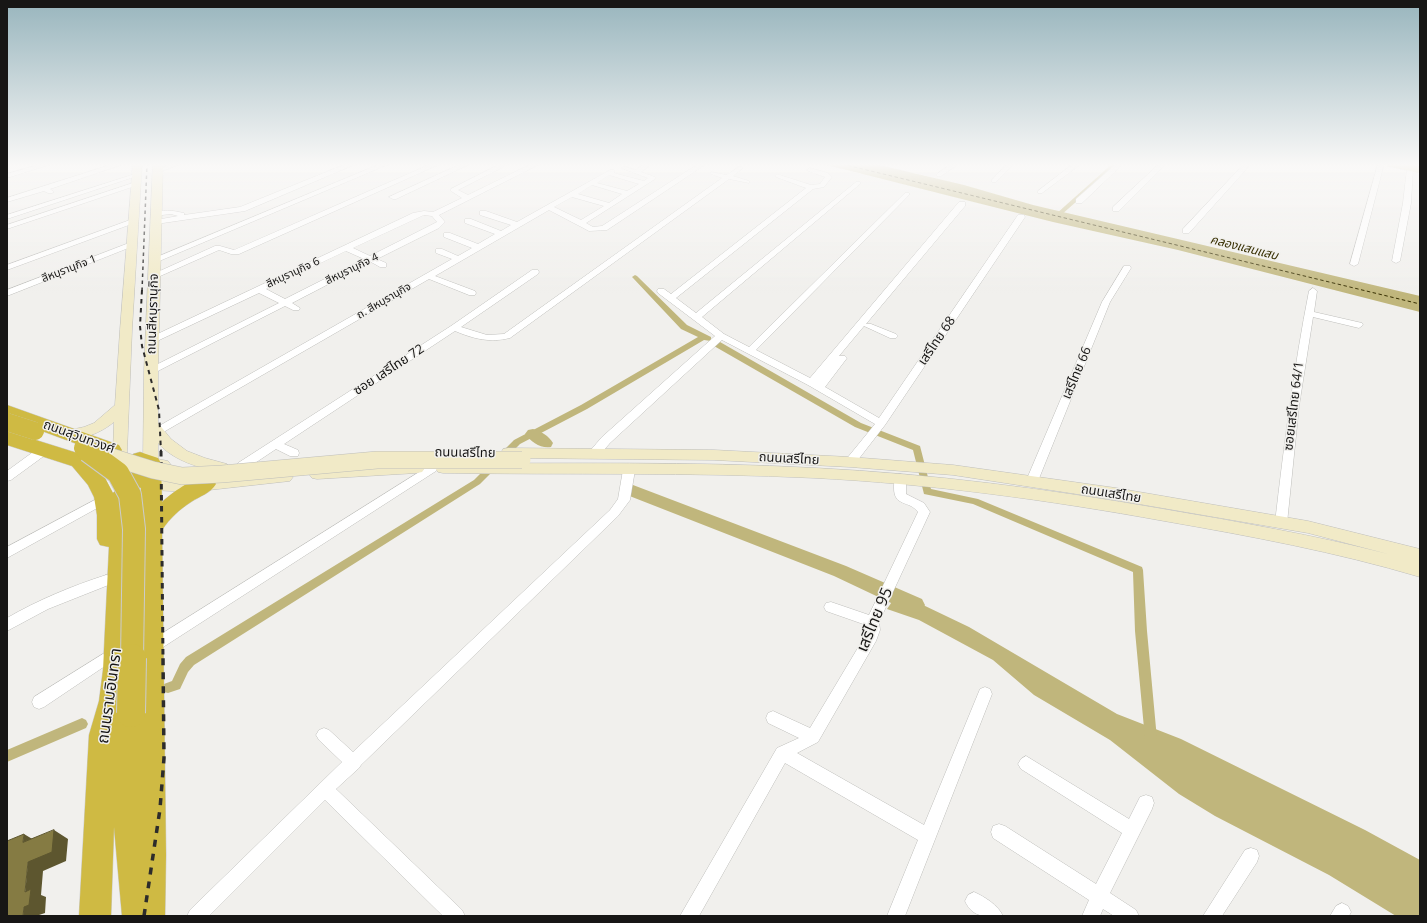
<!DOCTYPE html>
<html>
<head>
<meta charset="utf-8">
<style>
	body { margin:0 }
	#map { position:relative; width:1427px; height:923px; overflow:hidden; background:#f1f0ed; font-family:"Open Sans",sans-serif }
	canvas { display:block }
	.frame { position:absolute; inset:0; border:8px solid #171615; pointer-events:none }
</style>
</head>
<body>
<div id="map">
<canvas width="1427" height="923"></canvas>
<div class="frame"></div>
</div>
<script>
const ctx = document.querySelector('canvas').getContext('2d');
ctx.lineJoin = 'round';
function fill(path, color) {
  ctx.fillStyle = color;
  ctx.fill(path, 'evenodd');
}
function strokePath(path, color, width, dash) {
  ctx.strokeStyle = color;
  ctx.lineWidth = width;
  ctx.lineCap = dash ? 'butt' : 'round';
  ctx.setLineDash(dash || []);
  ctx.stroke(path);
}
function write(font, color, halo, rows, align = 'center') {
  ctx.font = font + ' "Open Sans","Noto Sans Thai",sans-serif';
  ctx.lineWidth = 3;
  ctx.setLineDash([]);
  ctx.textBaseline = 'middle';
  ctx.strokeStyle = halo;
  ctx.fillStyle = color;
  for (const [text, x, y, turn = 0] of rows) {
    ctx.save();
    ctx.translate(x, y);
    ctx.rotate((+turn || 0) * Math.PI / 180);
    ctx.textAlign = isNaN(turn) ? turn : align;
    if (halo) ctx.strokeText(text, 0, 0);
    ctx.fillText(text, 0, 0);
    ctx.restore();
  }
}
fill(new Path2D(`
	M823,164H875L964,185L1033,205L1420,296V312L1178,250L1053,222Z
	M898,593L969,627L1117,714L1181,739L1365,830L1420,860V916H1396L1329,875L1215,816L1179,794L1110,740L1034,695L993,660L919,620L887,609Z`), '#c0b67c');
fill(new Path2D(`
	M1112,164H1119L1060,216H1056V214Z
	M635,275L637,276L687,325L711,337V341L704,340L587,409L520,444L506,458H500L499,456L500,454L514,440L581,405L698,337L681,329L633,278L632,277Z
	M714,342H720L861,423L920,446L931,489L978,499L1142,567L1143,570L1147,631L1157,739L1155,743L1151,745L1147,743L1145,739L1135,631L1133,572L973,504L924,494L913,450L855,427L714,346Z
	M494,462L499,465L480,484L194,665L188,672L180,689L168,693L164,692L162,688L164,684L172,681L180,664L186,657L474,480L491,463Z
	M82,718L86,720L88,724L86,728L7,762V750Z`), '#c0b67c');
fill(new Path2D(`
	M533,429C541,431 549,436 553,443L551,447C541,449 531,442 525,434L528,430Z
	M633,485L846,566L922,599L925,605L922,611L915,613L908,611L834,576L627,495L625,491L627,487Z`), '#c0b67c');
strokePath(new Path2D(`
	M842,164L1420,304`), '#362e00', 1, [3.5, 2.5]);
const street = new Path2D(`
	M41,164H52L7,178V174Z
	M113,164H124L50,189L54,192L52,193H48L44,191L7,202V198Z
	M171,164H181L160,172L155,171Z
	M346,164H356L245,211L156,224L152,222L156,220L178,216L171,214L153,216L152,214C161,208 174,211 184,213V215L240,207Z
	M380,164H389L157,262H151L150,260Z
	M431,164H440L239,254H231L219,250L158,277H155L151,275L215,246H220L234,250Z
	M461,164H470L396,199H393L389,197Z
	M500,164H509L458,190L468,195L531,164H540L439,215L445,222L439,228L377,259L386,263V267H380L371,262L292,303L300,308L299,310H293L285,306L154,373L151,374L146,371L148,369L279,303L259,293L155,342H149L147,340L149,338L413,213L424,211L433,212L462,198L451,191V189ZM424,215L432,216L437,222L370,256L353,248ZM346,251L364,259L285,299L266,289Z
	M644,164H652L641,172L655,177V179L586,223L593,227L602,226L698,164H706L607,230L589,231L549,210L435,276L475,291L476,293L475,295H469L429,279L160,434H152L151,432L152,430L452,259L436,253V249H442L458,256L472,248L444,237V233H450L478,244L495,234L465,223V219H471L501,231L511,225L480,215V211H486L517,222L610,170H614V173L644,181L648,178L621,168L624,166L635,170ZM609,175L639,184L627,191L597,183ZM592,185L622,194L609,203L578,194ZM572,197L604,206L581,220L554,207Z
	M951,164H959L941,176H937V174Z
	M1007,164H1014L996,182H992V180Z
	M1073,164H1081L1042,193H1038V191Z
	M1116,164H1123L1082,203H1076V199Z
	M1159,164H1166L1119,211H1113V207Z
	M1244,164H1251L1189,233H1183V229Z
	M1378,164H1384L1358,264L1354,266L1350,264Z
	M740,166L743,168L733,176L749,181V183L729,179L510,338C490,343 474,339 455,331L284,444L298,450L299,453L298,456H290L276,449L246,469H238L236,466L238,463L451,326L532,270H538L539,272L538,274L461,327L487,335L504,334L722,178L711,174V172L727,175Z
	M1410,166L1413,168L1411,203L1400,261L1396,263L1392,261L1403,203L1407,168Z
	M810,168L828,173L832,177L824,187L813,189L676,298L696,313L856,182H860V184L702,317L724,334L749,347L905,193H909V195L756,350L810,378L959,202H965V206L866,324H871L896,334L898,336L896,338H890L864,326L839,356H845L847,358L825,387L879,418L1018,215H1024L1025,217L885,425L854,465H846L844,462L875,424L808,385L722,340L610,443L597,458H589L588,455L589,452L602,437L715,336L658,293L657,291L658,289H664L671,294L806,188L776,177V175H780L811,185L820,184L825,177L808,171L807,170Z
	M135,174L140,175L7,219V215Z
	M136,182L139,184L138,185L7,229V225Z
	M130,220H136L137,222L7,270V265Z
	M129,243H135L136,245L7,296V290Z
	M1124,266H1130L1131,268L1110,302L1038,481L1036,484H1028L1026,481L1102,302Z
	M1313,288L1317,291L1314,312L1362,323L1363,325L1359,328L1313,317L1299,406L1287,523L1285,526L1281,527L1277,526L1275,523C1284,445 1294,367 1309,291Z
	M44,446L48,447L49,450L48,453L11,480L7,481V471L40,447Z
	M432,464L436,465L438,468L436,471L157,651L152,653L147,651L145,647L147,643Z
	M629,466L633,467L635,470L630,500L618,516L361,765L359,768L336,789L462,910L465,916H443L325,800L209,916H187L190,910L342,762L319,740L316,735L319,730L324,728L329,730L353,752L610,510L618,499L623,470L625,467Z
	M900,474L904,475L906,478V494L924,503L930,512L879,622L880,630L876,641L818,742L797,753L924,825L980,689L985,687L990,689L992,694L905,916H887L918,840L785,763L699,916H680L777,748L799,738L768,723L766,718L768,713L773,711L810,728L865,636L866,625L826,611L824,607L826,603L831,602L869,615L918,512C909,500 894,507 894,488C894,484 894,479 896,475Z
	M106,494L110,495L112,498L110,501L7,558V547Z
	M106,575L111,576L112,580L111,584L48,609L7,631V618C38,600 72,586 106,575Z
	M103,654L108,656L110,660L108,664L44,707L39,709L34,707L32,702L34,697Z
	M1026,756L1129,819L1140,797L1146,795L1152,797L1154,803L1152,809L1110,893L1136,910L1139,916H1114L1103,909L1100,916H1082L1089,900L993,838L991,832L993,826L999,824L1005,826L1096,884L1122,833L1021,769L1018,764L1021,759Z
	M1251,848L1257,850L1259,856L1257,862L1222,916H1203L1245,850Z
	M974,892C985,897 998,905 1003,916C987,916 973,919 965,901L968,895Z
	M1342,903L1348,906L1351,912L1349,916H1330L1336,906Z`);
const secondary = new Path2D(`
	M133,164H142L132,330L127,453L125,457L120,458L115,457L113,453L114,422C102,432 81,442 65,437L63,434L65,431L84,427L94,423L115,405L120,330Z
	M153,164H163L158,371V423L171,439L187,451L205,458L227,464L230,468L227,472L222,473C199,467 175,462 158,443V459L168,461L171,465L168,469C161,471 153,469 146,467L143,463L144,371Z
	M508,448L714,450L850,457L953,465L1116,488L1308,521L1420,549V563L1393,555L1420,563V577C1336,552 1250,536 1164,521C1048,500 932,484 815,478C691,472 567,475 443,473L438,472L435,468L438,464L443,463C567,464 692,461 816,468C933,474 1048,489 1163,509C1239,522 1314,535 1388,554L1308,533L1116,500L953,475L850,467L714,460L508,458L503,457L501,453L503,449Z
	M417,463L422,464L425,468L422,472L417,473L317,479L312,478L309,474L312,470L317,469Z
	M285,472L290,473L293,477L290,481L191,492L151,490L146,488L143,484L146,480L151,478L191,480Z`);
const primary = new Path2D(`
	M1387,164H1408L1420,167V173L1388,166Z`);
const highway = new Path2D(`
	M7,405L119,445L122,450L119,455L112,457L7,418Z
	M7,431L141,473V467L133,464L130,459L133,454L140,452L158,458L161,463L162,502C175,491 196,474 213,479L216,484C211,493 200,496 191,502C180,509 170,518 162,530L166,855L165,916H122L114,827L111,916H79L89,735L99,701L103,670L109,547L100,545L97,539V515L94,497L88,485L72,466L7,445ZM104,476L141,488L138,703L131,701L125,703L129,670L132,496L129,491L122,488L115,491L113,493Z`);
strokePath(street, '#bebebb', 1);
strokePath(secondary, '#bebebb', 1);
strokePath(primary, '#ccc', 1);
strokePath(highway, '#ccc', 1);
fill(street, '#fff');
fill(secondary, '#f1eac7');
fill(primary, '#e2d68e');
fill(highway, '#cfba43');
strokePath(new Path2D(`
	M142,291L147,164`), '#2d2c2b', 1.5, [3.5, 3.5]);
strokePath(new Path2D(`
	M142,290L140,326L142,346L159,410L161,452`), '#2d2c2b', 2, [4.5, 4.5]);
strokePath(new Path2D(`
	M161,451L163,659`), '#2d2c2b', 3, [5.5, 5.5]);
strokePath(new Path2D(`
	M144,916L160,809L164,758L163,658`), '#2d2c2b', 3.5, [7, 7]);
const secondaryBridge = new Path2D(`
	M99,453L153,470L182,476L222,474L377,460H522`);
const highwayBridgeFar2 = new Path2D(`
	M7,422L35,431
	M83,448L89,452`);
const highwayBridgeFar1 = new Path2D(`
	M88,451L118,473L130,495L134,529L132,659`);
const highwayBridge = new Path2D(`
	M131,713L132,658`);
strokePath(secondaryBridge, '#bebebb', 18, []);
strokePath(highwayBridgeFar2, '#ccc', 18, []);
strokePath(highwayBridgeFar1, '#ccc', 24, []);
strokePath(highwayBridge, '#ccc', 30, []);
strokePath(secondaryBridge, '#f1eac7', 17);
strokePath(highwayBridgeFar2, '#cfba43', 18);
strokePath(highwayBridgeFar1, '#cfba43', 22);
strokePath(highwayBridge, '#cfba43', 28);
fill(new Path2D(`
	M54,830L68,839L66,861L43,871L41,895L46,897L45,913L39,915V916H23L28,862Z
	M24,834L39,843L23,842Z`), '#5d562f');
const building = new Path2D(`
	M54,830L52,852L28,862L25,892L31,889L29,905L24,907L23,916H7V841L24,834L23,842Z`);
fill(building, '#857b43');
strokePath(building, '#5d562f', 1);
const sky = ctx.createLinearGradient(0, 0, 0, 294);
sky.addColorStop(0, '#98b5bd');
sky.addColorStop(0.56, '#f9f8f7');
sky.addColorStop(1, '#f9f8f700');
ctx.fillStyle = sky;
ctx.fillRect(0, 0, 1427, 294);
write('11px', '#171615', '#f1f0ed', [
	["สีหบุรานุกิจ 1",69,269,-21],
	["สีหบุรานุกิจ 4",352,269,-26],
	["สีหบุรานุกิจ 6",293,273,-25],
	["ถ. สีหบุรานุกิจ",384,301,-30]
]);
write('italic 12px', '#362e00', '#f1f0ed', [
	["คลองแสนแสบ",1244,248,14]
]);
write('13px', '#171615', '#f1f0ed', [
	["ถนนสีหบุรานุกิจ",153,314,-88],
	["เสรีไทย 68",937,341,-56],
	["ซอย เสรีไทย 72",389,370,-33],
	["เสรีไทย 66",1077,373,-67],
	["ซอยเสรีไทย 64/1",1294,406,-83],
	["ถนนสุวินทวงศ์",79,437,20],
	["ถนนเสรีไทย",465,453,1],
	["ถนนเสรีไทย",789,459,3],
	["ถนนเสรีไทย",1111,494,9]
]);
write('16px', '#171615', '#f1f0ed', [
	["เสรีไทย 95",875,620,-67],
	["ถนนรามอินทรา",110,696,-82]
]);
</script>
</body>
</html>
